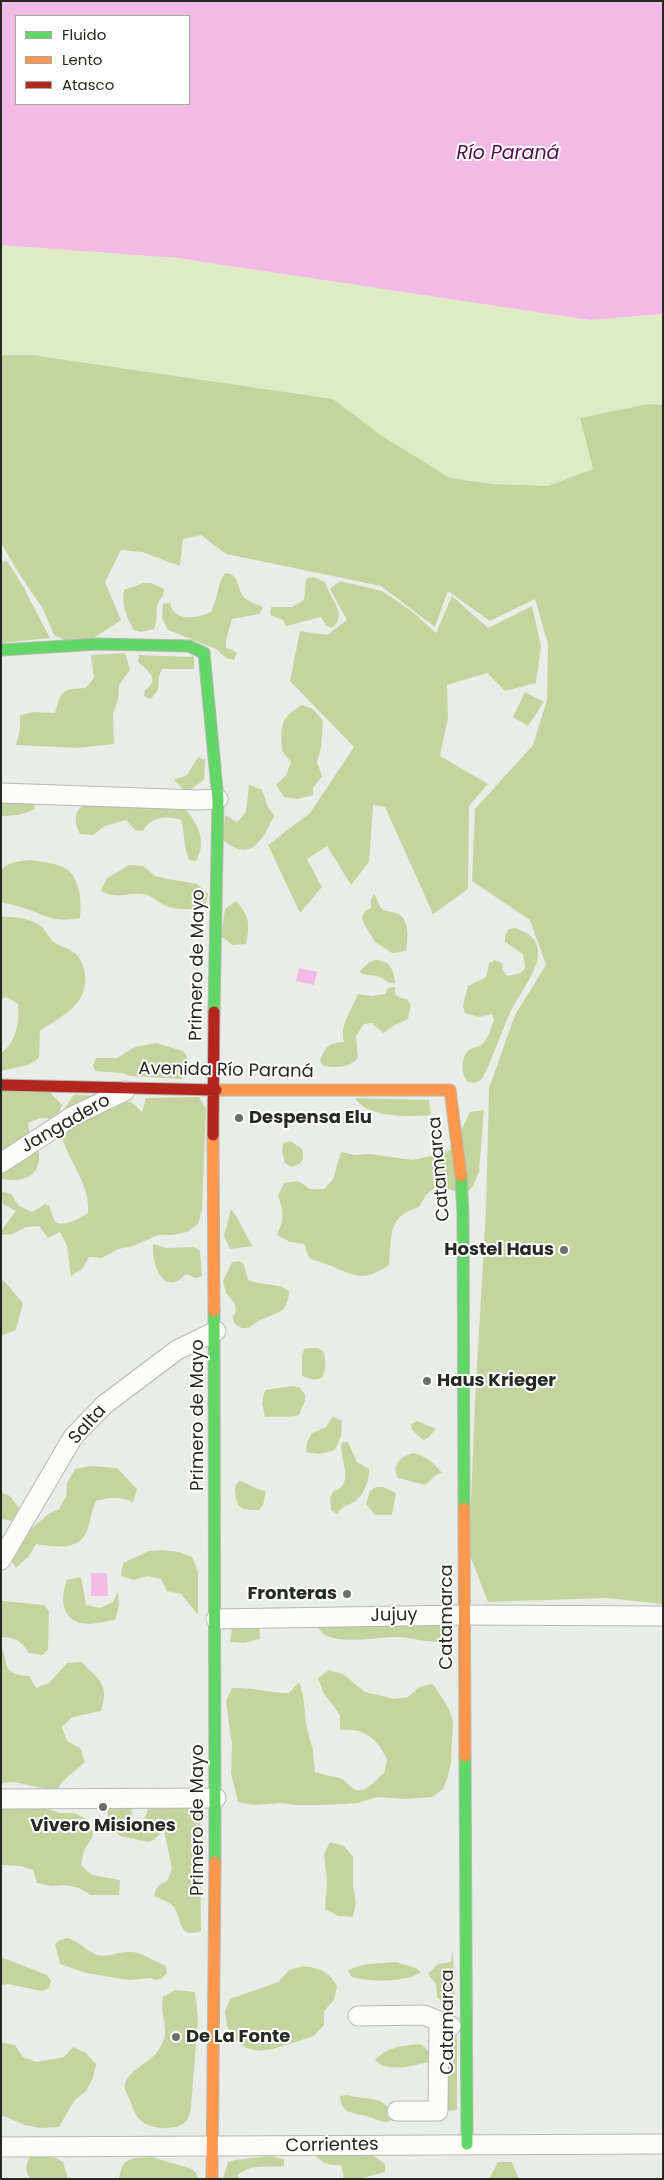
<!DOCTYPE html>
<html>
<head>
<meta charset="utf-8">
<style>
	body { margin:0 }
	#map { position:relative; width:664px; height:2180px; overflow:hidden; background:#eaede7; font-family:Poppins,sans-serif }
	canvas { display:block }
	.frame { position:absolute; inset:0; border:2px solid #262824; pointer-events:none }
	.legend { position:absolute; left:15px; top:15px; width:175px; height:90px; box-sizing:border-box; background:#fff; border:1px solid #a8a9a7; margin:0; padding:6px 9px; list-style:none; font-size:15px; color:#262824 }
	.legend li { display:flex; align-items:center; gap:10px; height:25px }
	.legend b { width:25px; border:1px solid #a8a9a7 }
</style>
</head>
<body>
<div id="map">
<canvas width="664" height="2180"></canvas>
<div class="frame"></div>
<ul class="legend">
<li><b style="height:6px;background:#63d668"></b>Fluido</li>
<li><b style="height:6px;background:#ff974d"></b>Lento</li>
<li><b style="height:6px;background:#b3261e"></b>Atasco</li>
</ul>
</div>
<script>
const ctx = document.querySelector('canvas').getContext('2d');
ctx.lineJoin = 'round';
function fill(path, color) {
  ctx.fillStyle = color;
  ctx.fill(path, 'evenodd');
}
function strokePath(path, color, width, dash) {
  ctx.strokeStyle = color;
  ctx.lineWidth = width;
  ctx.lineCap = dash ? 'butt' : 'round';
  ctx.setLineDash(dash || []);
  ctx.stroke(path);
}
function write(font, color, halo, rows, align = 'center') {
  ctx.font = font + ' Poppins,sans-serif';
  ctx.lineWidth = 4;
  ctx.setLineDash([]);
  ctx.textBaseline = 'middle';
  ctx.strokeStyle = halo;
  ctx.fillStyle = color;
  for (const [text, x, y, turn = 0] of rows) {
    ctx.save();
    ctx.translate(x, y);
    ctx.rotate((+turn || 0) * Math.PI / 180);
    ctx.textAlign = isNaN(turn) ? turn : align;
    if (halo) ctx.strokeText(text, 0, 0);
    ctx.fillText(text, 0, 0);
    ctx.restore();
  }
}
fill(new Path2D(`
	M1,245L177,258L590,320L663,314V405L648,404L581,418L593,469L549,486L493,484L450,478L381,436L333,399L32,355H1Z`), '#dfebc5');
fill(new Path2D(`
	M1,355H32L333,399L382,436L450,478L493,484L548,486L593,469L580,418L648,404L663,405V1604L606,1598L488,1602L469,1553L475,1401L486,1209L489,1088L515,1015L546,965L530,920L472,881L475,809L533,745L547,700L548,644L535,599L490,621L448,591L435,627L381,586L226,554L201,535L183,539L180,566L142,552L121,550L105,582L121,620L80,647L54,635L43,609L20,575L1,543Z
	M7,561L23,586L50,638L1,643V562Z
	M225,573C242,574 235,589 245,598C250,603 257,604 263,607L260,614L232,619L226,641V648L231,649L237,653L234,660L226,658L216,649L168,630L162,618L163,604L170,603C174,623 197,618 211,612C218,599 217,583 225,573Z
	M313,577L325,582C330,600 349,615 332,628L326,625L321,617L286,626L283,620L270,615L271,607H292L304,600L306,579Z
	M340,581L382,591L414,613L436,633L452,596L488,628L532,606L541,646L536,683L505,691L487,673L447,685L448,717L440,756L488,784L469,806L468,889L433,914L385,807L373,805L369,862L351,885L327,846L307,859L322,887L300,913L268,845L310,813L354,747L290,681L300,631L327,635L347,620L330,589Z
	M143,583H151L164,589L163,596C152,607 160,617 154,629L141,632L134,630C127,618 121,605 124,590Z
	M125,653L130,670L119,685L118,700L113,714L114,744L78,748L16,745L20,731V715L34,712L55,713C61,690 62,689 86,688L94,678L91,655Z
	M139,655L194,657V669H162L159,676L158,690L151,699L144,696L145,690C160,680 149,671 138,662Z
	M525,692L544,702L528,726L513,717Z
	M302,705L313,709L323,721L321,748L317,762L322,776L313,788V795L298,799L284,797L276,785L286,775L291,762L282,751C281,727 279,718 302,705Z
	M198,757L205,760L204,780L191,789L184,790L174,780L187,775Z
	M249,785L262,790L268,807L274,816C262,841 251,863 223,840L225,815L237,822L246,812Z
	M1,794L33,801L35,808C26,815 13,816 1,816Z
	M85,804L183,807C197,821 208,842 196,861L189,860C183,846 185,832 181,820C167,815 150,817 143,831L135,830L126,820L105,826L93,835L80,834C74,822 73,812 85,804Z
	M30,860C42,862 58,863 68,870C80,880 82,904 80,918C50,924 44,913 17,906C12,904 6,904 1,902V870C8,862 20,861 30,860Z
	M129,865L143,866L155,876L168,879L197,884L208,894L205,908C194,909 177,911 166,906C157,902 153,895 142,894C125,892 120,900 101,891L106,879Z
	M374,894C377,898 378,904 381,908C385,912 391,911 396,913C410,917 408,940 406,951L392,953L375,942L364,924L362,917L365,911L371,908V900Z
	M236,901C250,916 250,925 246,944L232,945L221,936L225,909Z
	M1,916C17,918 32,917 44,929C47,933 49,938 53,941C59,947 70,948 76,954C82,960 84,968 85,975C88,1006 61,1016 40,1031L39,1058L28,1065L1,1071V1053C17,1042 19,1022 18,1004L6,997L1,999Z
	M515,928C564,943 522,987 510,1013C500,1035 493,1058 482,1079L475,1083L468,1082C461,1075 460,1057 469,1050C473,1047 477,1047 481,1045C488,1040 491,1027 494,1020L492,1014L479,1017L465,1013L463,1006L468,986L486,977L489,963L495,960L502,963L503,970L507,976L521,973L525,968L523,954L505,942V935L509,929Z
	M375,960C390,960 394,970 395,983C388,984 386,980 380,977C373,974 367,977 359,972L368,963Z
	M395,987V994L400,998L407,999L411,1005L408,1019L395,1025L383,1033L372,1023L364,1024L356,1036L358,1058C349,1068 337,1068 324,1066L320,1061C325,1046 329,1043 344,1042C339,1025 352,1010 358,994L372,996L385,994L388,988Z
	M156,1043L183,1051L187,1057L182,1079L129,1076L123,1073L95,1071L93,1065L96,1058H117L135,1047Z
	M1,1083L47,1089L62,1105L58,1117L74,1095L104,1096L133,1103L142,1112L146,1098L199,1097L206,1109L202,1210L198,1224L187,1232L172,1235H158L133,1246L118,1249L102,1258L89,1257L82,1269L71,1276L67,1246L60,1232L48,1238L39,1226L26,1227L13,1234L1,1235V1231L16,1211L3,1204L1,1191L11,1194L19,1206L32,1212L45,1204L49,1206L55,1222C66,1227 78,1219 88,1213C90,1188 74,1168 65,1146C61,1137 59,1128 56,1119L41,1118L28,1123C30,1140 32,1136 38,1148C39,1152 39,1157 39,1160C37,1180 17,1182 1,1179Z
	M355,1098L429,1100L431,1115C410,1117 366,1118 355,1098Z
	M484,1110L479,1172L473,1186L464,1195L438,1185L426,1195L419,1207C386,1217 392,1237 389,1265C366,1280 360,1278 336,1268C327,1264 318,1262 309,1258L304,1244L290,1242L277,1235C284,1220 284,1211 278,1196L284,1183L298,1181L310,1189H324L333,1179L341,1152L355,1155L369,1154L413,1160L439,1154L452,1149L470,1112Z
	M290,1141L302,1149C305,1160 302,1165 291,1167L285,1163L282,1150L283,1143Z
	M231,1209C241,1221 244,1234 253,1246L230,1249L224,1236Z
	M153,1244L166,1248L194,1247L200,1251L202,1276L196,1278L186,1274C163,1299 151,1262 153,1244Z
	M239,1261L244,1265L248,1280C262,1286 277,1282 289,1291C288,1314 277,1312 261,1320C251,1325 245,1334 234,1323L233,1317L236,1310L235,1304L226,1293L223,1281L232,1262Z
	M1,1280L4,1281L23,1303L16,1330L1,1336Z
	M311,1348H318L324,1353C327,1373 325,1386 302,1376V1356L304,1349Z
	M293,1386L300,1388L305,1394V1401L299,1415C289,1418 277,1416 265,1417L262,1403L265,1390Z
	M333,1416L342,1421L341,1436L335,1450L320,1454L306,1452L307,1442L312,1433L326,1427Z
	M417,1421L436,1429L429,1437L423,1440L412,1430L411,1424Z
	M342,1442H348L357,1462L369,1469C370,1479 363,1497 354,1502C347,1506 342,1506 337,1514L331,1510L330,1497L334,1491C356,1485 338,1457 342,1442Z
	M413,1453C424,1455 436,1464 442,1473L436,1475L425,1485L398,1478C391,1465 400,1457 413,1453Z
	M90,1466L117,1468L137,1489L133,1503C121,1495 110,1498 96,1501C91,1512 91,1518 88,1528C81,1552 55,1547 36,1544L29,1556L16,1568L8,1556L26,1534L47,1515L59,1509L66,1496L67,1483L75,1469Z
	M239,1481C249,1483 255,1490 266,1491L263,1505L259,1510C239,1511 235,1506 235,1486Z
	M376,1487H383L396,1493L392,1515H375L366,1504L370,1491Z
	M1,1492L10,1496L19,1508L13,1521L1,1519Z
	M163,1550L179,1552L192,1557L198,1571V1615L181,1594L167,1591L161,1579L147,1576L134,1580L121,1576L123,1563L149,1551Z
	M81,1577L86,1605L100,1608L113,1602L118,1591L119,1606L115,1620C106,1621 96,1624 88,1624C62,1623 59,1600 67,1580Z
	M3,1601L44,1605L49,1611L48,1650L42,1655L29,1653C21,1640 16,1638 1,1637V1602Z
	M440,1617L447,1630L439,1642C425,1642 413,1638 400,1637C378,1636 345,1645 325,1635C321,1633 318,1627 315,1624Z
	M259,1625L260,1639L244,1643L230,1642L232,1628Z
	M1,1646C10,1664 0,1674 29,1676L36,1688L49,1683L67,1663L81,1662C99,1679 110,1685 101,1711L73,1717L62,1727L67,1741L80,1748L85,1762L63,1781L56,1791L14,1782L1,1783Z
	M329,1670L343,1674L365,1692L394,1699L408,1697L419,1687L433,1684L448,1707L453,1721L451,1762L448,1776L443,1789L432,1797L405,1799L377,1797L358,1803L323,1805H296L281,1803L253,1805L238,1802L231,1773L232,1745L226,1701L232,1688C252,1687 270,1693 289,1693L299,1682L303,1695L306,1724L313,1751L315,1772C323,1775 334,1776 342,1779C349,1783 352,1792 362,1790C371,1788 376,1778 384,1774L387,1759C376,1737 364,1728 340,1730V1715L323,1692L318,1678Z
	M1,1799L33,1801L47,1809L60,1813H74L87,1819L93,1833L92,1838L84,1850L81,1865L92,1875L120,1880L119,1895H91L79,1888L65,1885L51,1886L37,1883L33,1870L20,1866L1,1865Z
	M132,1803L131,1825H138L144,1821L148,1809H169L175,1805L195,1806L200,1811L201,1931C176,1940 183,1916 172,1905C167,1901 160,1899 154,1896C156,1887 159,1884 167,1881L172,1869L164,1830L154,1840L148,1842L120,1836L110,1826L106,1806Z
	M330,1842L344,1846L353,1857V1886L356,1902L353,1917L338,1916L325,1909L327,1882L324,1854Z
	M67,1938C78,1940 86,1951 97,1955C109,1958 121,1950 133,1952C144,1954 155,1961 166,1966L167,1973L163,1978L156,1980L151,1978L129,1980L86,1973L60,1964L55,1944L60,1940Z
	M453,1949L455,2006L448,2007L437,1997L436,1984L428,1974L438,1964L451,1962Z
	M1,1957L47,1975L51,1981L49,1988L42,1991L7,1984L1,1985Z
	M395,1962L416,1968L421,1972C406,1983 369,1982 352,1977L348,1971C362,1962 379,1964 395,1962Z
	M303,1966C321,1969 328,1970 337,1986L334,2000L324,2011V2025L314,2036L273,2049L259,2051L246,2048L234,2039L227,2026L225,2012L230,1999L281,1981H279L289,1970Z
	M175,1990L195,1992L198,2019L191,2108C190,2113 189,2119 185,2122C176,2132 147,2129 139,2119C134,2113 132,2105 129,2098C127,2094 124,2089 125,2084C127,2072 150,2062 157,2052C174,2030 158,2018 163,1997Z
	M444,2021L457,2025V2110L450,2111L444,2107Z
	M1,2042L15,2045L23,2057L37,2062L64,2057L73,2047L86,2053L96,2064L93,2078L86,2091L74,2101L59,2127L40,2128L25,2125L1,2115Z
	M419,2044C428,2048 430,2052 430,2062C413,2065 389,2074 375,2060C386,2047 403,2046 419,2044Z
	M347,2095C367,2101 388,2093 392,2120C381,2125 377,2118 366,2116C353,2113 340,2113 340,2096Z
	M319,2149L368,2152L385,2164V2172L359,2179H344L341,2165C331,2166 323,2164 316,2156Z
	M37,2155H50L63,2162L68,2179H30C25,2170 25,2166 30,2157Z
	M270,2156L284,2159V2166C268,2168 251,2163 238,2175V2179H223L228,2162L235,2160Z
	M152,2157L192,2169L197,2174V2179H119C122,2155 133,2159 152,2157Z
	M498,2162H512L519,2179H489Z`), '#c5d49e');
fill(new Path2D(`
	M1,1H663V314L590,320L177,258L1,245ZM16,16H189V104H16Z
	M299,968L317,972L314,985L296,981Z
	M91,1573H107L108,1596H91Z`), '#f1bbe6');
const street = new Path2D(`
	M1,793L198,800L218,799
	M1,1163L73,1116L125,1091
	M1,1560L73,1437L104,1405L177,1350L216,1331
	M216,1619L464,1615L663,1616
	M1,1799L216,1798
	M358,2016L424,2015L451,2026
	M397,2111H438L439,2021
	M1,2147L663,2144`);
const fast = new Path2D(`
	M1,650L98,644L189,646L204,653L218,799L214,1012
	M461,1176L463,1214L464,1508
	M214,1311L215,1862
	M465,1756L467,2144`);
const slow = new Path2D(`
	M216,1090H450L461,1176
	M213,1135L214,1311
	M464,1508L465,1756
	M212,2179L215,1862`);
const jam = new Path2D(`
	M1,1085L216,1090
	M213,1135L214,1012`);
strokePath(street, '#b6b8b4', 21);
strokePath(fast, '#b6b8b4', 13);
strokePath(slow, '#b6b8b4', 13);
strokePath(jam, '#b6b8b4', 13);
strokePath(street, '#fcfcfb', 19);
strokePath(fast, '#63d668', 11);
strokePath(slow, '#ff974d', 11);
strokePath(jam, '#b3261e', 11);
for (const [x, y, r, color] of [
	[239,1118,5,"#6b6d68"],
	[564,1250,5,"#6b6d68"],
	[427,1381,5,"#6b6d68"],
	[347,1594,5,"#6b6d68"],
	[103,1807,5,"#6b6d68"],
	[176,2037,5,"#6b6d68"]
]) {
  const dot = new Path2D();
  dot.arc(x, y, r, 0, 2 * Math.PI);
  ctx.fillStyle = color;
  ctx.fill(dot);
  strokePath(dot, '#fff', 2);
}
write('18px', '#262824', '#fff', [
	["Primero de Mayo",198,965,-89],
	["Avenida Río Paraná",226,1071,1],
	["Jangadero",66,1124,-30],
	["Catamarca",440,1169,-95],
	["Primero de Mayo",198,1415,-90],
	["Salta",88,1425,-48],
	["Jujuy",394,1616,-1],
	["Catamarca",447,1617,-90],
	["Primero de Mayo",198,1820,-90],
	["Catamarca",448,2022,-90],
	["Corrientes",332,2146,-1]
]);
write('bold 18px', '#262824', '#fff', [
	["Despensa Elu",249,1118],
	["Hostel Haus",554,1250,"right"],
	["Haus Krieger",437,1381],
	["Fronteras",337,1594,"right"],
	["Vivero Misiones",103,1826,"center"],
	["De La Fonte",186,2037]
], 'left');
write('italic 19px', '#500b48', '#fff', [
	["Río Paraná",508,154]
]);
</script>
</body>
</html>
